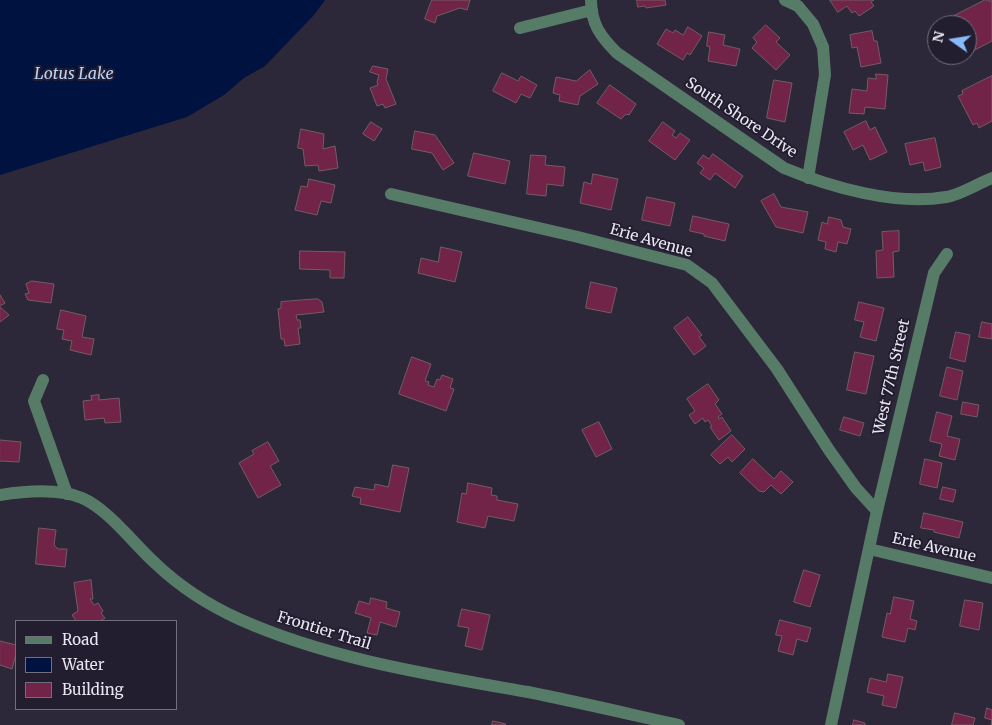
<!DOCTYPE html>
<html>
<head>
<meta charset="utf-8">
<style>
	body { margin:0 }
	#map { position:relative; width:992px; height:725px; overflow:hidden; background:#2d2839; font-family:Merriweather,serif }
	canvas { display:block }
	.legend { position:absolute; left:15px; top:620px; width:162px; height:90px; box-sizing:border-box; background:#231e2f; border:1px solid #726e7d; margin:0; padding:6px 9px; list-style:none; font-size:15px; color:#e9e6f2 }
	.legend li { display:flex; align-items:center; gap:10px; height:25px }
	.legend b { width:25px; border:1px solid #726e7d }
	.north { position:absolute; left:927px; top:15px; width:50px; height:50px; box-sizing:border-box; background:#231e2f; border:1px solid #726e7d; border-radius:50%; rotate:283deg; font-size:14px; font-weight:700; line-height:20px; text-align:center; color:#e9e6f2 }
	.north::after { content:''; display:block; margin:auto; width:18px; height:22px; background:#89bafc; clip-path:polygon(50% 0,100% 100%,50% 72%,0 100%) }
</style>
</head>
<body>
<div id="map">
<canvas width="992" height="725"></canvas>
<ul class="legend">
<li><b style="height:6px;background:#567b67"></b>Road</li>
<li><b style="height:14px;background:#001240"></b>Water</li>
<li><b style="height:14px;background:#712348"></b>Building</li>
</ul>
<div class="north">N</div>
</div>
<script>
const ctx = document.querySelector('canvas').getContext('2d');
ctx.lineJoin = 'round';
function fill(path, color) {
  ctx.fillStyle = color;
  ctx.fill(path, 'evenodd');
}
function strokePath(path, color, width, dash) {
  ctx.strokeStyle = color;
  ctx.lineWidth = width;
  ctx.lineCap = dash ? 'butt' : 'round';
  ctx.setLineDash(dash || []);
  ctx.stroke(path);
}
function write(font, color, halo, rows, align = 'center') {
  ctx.font = font + ' Merriweather,serif';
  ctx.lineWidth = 4;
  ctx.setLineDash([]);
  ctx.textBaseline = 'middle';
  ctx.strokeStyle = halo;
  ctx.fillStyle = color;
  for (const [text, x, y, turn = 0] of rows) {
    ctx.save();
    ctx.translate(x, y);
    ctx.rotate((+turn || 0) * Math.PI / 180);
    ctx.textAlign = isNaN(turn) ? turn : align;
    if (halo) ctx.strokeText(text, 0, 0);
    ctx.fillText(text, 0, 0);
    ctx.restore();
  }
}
fill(new Path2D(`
	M0,0H325L314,15L265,66L244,78L224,95L187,117L0,175Z`), '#001240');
const building = new Path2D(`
	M432,0H470L467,10L460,8L437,16L435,23L425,19Z
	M637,0H665L666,5L646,8L645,6L638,7Z
	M830,0H874L871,2L874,6L859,16L855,11L852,13L847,6L838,12Z
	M985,0H989L990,2L992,0V41L967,54V25H946V24L951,21L950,18Z
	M766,25L780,38L776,42L790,55L776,70L752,48L757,42L753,38Z
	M688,27L702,36L690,55L687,53L683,60L657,44L666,29L673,33L675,30L683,35Z
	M872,31L874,41H877L881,63L861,67L857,47L852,48L850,35Z
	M709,32L725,35L723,45L740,49L736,66L708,61L710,47L707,46Z
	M373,66L388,69L386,79L396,104L385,108L383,104L377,106L370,88L378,85L377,82L379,75L370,72Z
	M590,70L598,84L580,96L578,105L559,101L560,95L553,93L556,77L576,81Z
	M502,73L518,81L521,76L537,85L530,98L521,94L516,103L493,91Z
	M876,74L888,75L885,109L865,107L864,114L849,113L852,89L867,91L868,78L876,79Z
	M992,76V121L979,128L977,123L973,125L958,96L963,94L962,91Z
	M774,80L792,83L785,122L767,118Z
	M610,85L636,104L629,115L626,114L621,119L597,103Z
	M866,121L870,130L875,127L887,152L870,160L863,145L853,150L844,132Z
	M371,122L382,129L374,141L363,134Z
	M663,122L675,131L672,135L676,138L680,133L690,140L675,160L649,141Z
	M301,129L324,134L323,149L335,146L338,168L319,171L318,165L305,166L303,149L298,148Z
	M415,131L435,135L454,163L443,170L432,153L412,149Z
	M935,138L941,167L925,171L923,162L910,165L905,144Z
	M474,153L510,161L505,184L468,176Z
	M713,154L743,176L735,188L715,173L710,180L700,173L704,168L697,163L703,155L709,159Z
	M531,155L546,156L545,165L565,167L563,186L547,184L546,196L527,194Z
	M593,174L618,179L611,210L580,203L584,182L591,184Z
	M309,179L335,185L331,203L321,201L317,215L295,210L301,186L307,187Z
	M774,194L781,207L808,212L803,233L776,227L761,201Z
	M647,197L675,203L670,226L642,220Z
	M693,216L729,224L725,241L704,236V234L690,231Z
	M829,217L841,220L843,227L851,229L847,244L838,242L836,252L825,249L826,242L818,240L822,222L827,224Z
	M899,231V251L893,252L894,277L877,278L876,251L883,250L882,232Z
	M441,247L462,252L455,282L418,273L421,258L438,262Z
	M300,251L345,252L344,278H330V270L300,269Z
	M32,281L54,284L51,303L28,300L25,294L29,293L26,284Z
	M591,282L617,288L611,313L586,308Z
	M0,295L5,303L0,306Z
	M318,299L322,302L324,312L296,315L297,320H300L301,328H298L300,344L285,346L284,339H281L278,309L281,308V302Z
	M859,302L884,308L876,341L860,337L864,322L855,320Z
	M0,307L9,315L0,322Z
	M61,310L86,316L82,337L94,339L91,355L70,350L72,341L62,339L64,330L57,329Z
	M688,317L702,335L699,337L706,346L694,355L674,328Z
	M982,322L992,324V339L979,337Z
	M956,332L970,335L965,362L950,358Z
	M855,352L874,356L866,394L847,390Z
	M412,357L431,364L425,381L429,382L428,385L434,387L437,379L440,380L442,375L453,379L450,388L454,389L446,411L399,394Z
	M947,367L963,371L957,400L940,396Z
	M708,384L719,400L715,404L722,414L718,417L719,419L722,417L731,431L719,440L710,427L712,426L708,420L705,422L703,418L695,424L689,415L695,411L687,399Z
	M99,395V400L119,398L121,422L105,423L104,418L85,420L83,401L92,400L91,396Z
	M963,402L979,405L977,417L961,414Z
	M937,412L952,416L947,436L960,439L955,460L939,456L942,444L930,441Z
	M844,417L864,423L860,436L840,430Z
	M599,422L612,449L596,457L582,430Z
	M732,435L745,449L732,462L728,457L720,464L711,455Z
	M0,440L21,442L19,462L0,461Z
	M268,442L279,461L270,466L281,485L258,498L239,463L254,454L252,451Z
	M753,459L774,479L781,471L793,482L781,494L771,485L764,492L759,491L740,473Z
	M925,459L942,463L937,488L920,484Z
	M393,465L409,468L400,512L360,504L361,498L352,496L355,487L374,490L375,484L388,487Z
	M468,483L492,488L491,495L497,496V500L518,504L514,521L488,516L485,528L457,522L462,493L466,494Z
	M943,487L956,490L953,502L940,499Z
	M924,513L963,522L959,538L934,532V530L921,528Z
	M39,528L56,530L54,545L58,549H67L65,567L36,564Z
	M804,570L820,575L810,607L794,602Z
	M91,580L93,599H90L94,605L98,603L103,611L101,613L105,618L100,621H76L72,615L78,611L74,583Z
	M894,597L914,601L910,619L917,621L915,630L908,628L905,642L882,637L887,613L890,614Z
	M371,598L387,602L386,608L400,612L396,627L380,622L377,635L367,633L371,618L355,613L359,601L369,604Z
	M965,600L983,603L979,630L960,626Z
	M462,609L490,615L482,650L465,646L469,628L458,626Z
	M780,620L811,628L807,642L797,639L793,655L778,651L782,636L776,635Z
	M0,641L16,645V654L12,669L0,665Z
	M888,674L903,677L896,708L882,705L884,696L867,692L870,678L886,682Z
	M987,708L992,710V725H991L992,720L985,718Z
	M955,713L975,718L973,725H952Z
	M854,720L865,723V725H853Z
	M493,721L506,724L505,725H492Z`);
fill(building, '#712348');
strokePath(building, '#735c64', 1);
strokePath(new Path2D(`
	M591,0C591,24 601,37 617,53L784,168C830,187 896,206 946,197C960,195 979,183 992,178
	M785,0L798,6L813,24L823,47L825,75L808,178
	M520,28L592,10
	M391,194L578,237L687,265L712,283L777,369L829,450L856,488L877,511
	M43,380L34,401L67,494
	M0,495C25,491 58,488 82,498C108,509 134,544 155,563C180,587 208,605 239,619C328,659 432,675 528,692C578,702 629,714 679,725
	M869,549L992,578
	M831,725L877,511L934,273L947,254`), '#567b67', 12);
write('15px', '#e9e6f2', '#231e2f', [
	["South Shore Drive",741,118,34],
	["Erie Avenue",651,241,16],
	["West 77th Street",892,377,-77],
	["Erie Avenue",934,548,13],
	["Frontier Trail",324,631,17]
]);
write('italic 16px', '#bad2f8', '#231e2f', [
	["Lotus Lake",74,74]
]);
</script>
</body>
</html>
